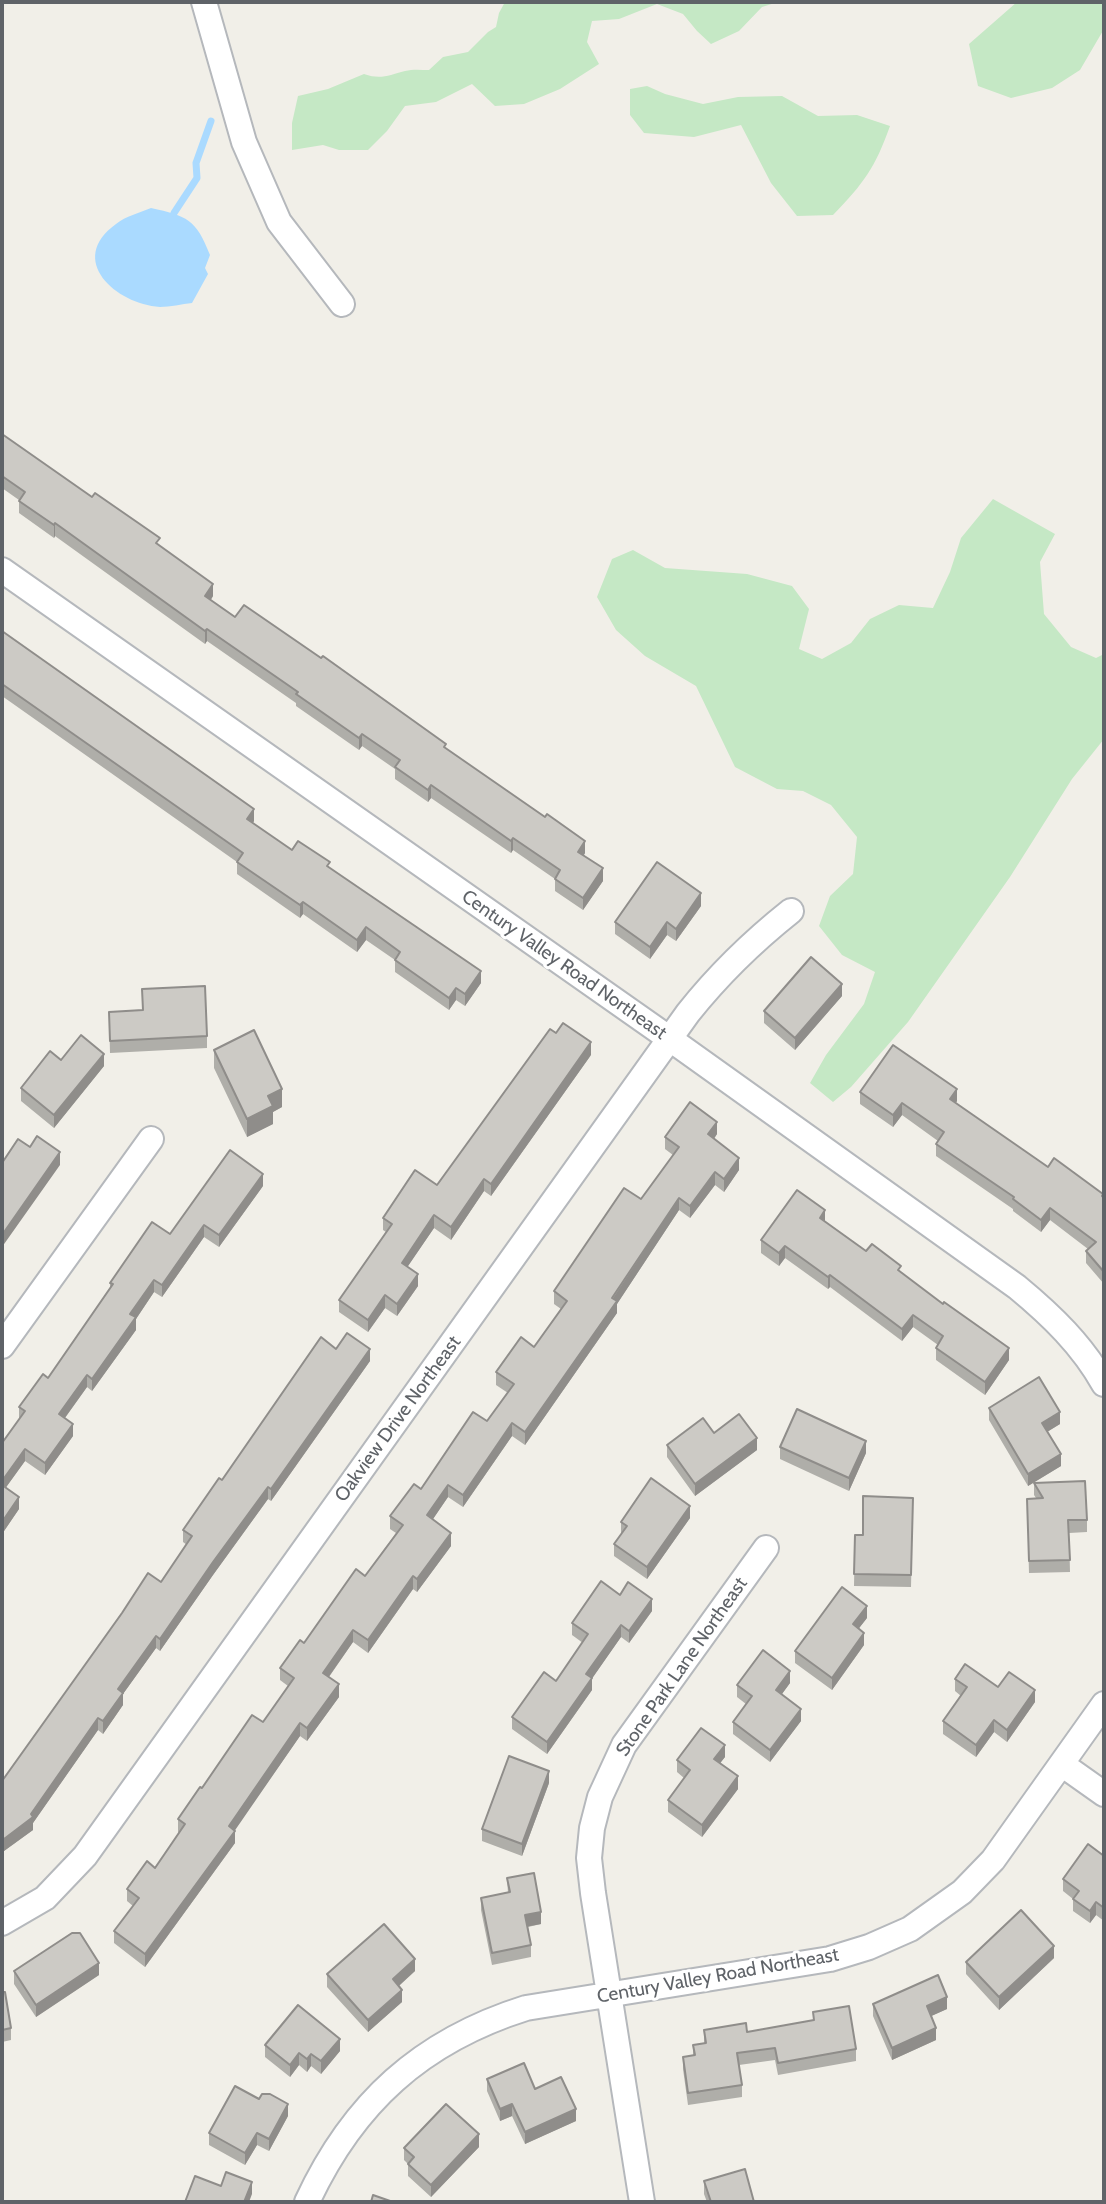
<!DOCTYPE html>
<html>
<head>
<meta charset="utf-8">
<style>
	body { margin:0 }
	#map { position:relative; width:1106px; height:2204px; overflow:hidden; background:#f1efe8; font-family:Cabin,sans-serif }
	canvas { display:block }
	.frame { position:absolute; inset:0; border:4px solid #5f6368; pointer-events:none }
</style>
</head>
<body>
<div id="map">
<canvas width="1106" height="2204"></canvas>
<div class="frame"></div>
</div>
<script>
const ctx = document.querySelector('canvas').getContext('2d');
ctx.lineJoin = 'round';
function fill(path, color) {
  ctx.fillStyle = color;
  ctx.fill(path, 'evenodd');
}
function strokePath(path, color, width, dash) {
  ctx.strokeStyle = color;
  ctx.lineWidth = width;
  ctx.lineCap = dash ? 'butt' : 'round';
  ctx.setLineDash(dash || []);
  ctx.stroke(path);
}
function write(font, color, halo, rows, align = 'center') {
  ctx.font = font + ' Cabin,sans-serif';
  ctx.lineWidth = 6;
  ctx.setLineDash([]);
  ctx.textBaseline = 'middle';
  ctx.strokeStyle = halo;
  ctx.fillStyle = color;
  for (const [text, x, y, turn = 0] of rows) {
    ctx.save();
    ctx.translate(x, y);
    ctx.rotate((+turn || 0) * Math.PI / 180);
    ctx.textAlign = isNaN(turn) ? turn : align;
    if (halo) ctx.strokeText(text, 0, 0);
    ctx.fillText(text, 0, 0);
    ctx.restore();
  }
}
fill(new Path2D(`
	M505,2H778L762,7L739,31L711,44L697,31L683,14L657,4L619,19L592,21L587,42L599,64L560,89L524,104L495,106L472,84L436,102L405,106L387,131L368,150H339L323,145L292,150V123L298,96L328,89L364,74C381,80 389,75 405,71C413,69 421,70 429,70L443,57L468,52L488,32L496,27L499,13Z
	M1017,2H1104V29L1080,70L1052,88L1011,98L978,86L969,44Z
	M647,86L665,94L703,104L738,97L782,96L818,116L857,115L890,126C875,168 864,183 833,215L797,216L771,183L741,125L694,137L644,133L630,115V89Z
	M993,499L1055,534L1040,562L1044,614L1071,647L1096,658L1104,654V739L1072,779L1010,877L908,1022L851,1087L833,1102L810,1083L826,1055L864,1004L875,972L842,955L819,926L830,896L853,874L857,837L831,805L803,791L777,789L735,767L696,686L645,656L616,630L597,597L612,559L633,550L665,568L747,574L792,586L809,609L799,649L822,659L851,643L870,619L899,605L933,608L950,572L961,538Z`), '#c5e8c5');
fill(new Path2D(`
	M151,208C187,216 196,219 210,255L205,268L208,274L192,303C182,304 170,307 160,307C116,304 66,260 116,224C126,216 139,213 151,208Z`), '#aadaff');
strokePath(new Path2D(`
	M174,213L197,178L196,163L211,121`), '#aadaff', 7);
const minor = new Path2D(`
	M204,2L244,142L279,222L342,304
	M2,570L670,1039L1017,1287C1052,1316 1082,1345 1104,1384
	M2,1346L151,1139
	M1063,1765L1104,1794
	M2,1923L45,1898L85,1856L688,1013C719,974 752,942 791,911
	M307,2202C353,2103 421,2041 526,2008L830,1959L869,1947L910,1929L962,1892L993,1860L1104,1704
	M642,2202L593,1893L589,1858L592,1828L600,1797L624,1745L766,1548`);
strokePath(minor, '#b5b8bc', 28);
strokePath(minor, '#fff', 24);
fill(new Path2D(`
	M2,434L160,546L213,596L211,600L235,617L446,748L585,853L584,855L603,881L583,910L555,891V879L513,850L511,853L431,798L428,802L395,779V769L362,746L359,750L296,706V703L207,641L205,644L55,536L54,538L19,513V500L2,488Z
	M2,631L254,821L253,823L292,850L330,868L481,983L465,1006L456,1000L449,1010L395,972V960L366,940L357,952L303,914L300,918L237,874V862L2,696Z
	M701,906L676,941L667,935L650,959L615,934V922Z
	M142,989L207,1036V1048L110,1053L109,1012L142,1010Z
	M842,996L795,1050L764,1023V1011Z
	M214,1050L282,1107L273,1112V1124L247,1137L214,1068Z
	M591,1055L491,1196L484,1191L451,1240L434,1228L407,1267L418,1286L397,1316L385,1308L368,1332L339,1312V1300L386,1232L383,1230V1218L437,1185Z
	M61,1060L104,1066L54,1128L21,1101V1088Z
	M860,1092L957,1101L956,1103L1048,1167L1103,1197L1104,1198V1284L1086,1263V1251L1088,1249L1050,1220L1041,1232L1013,1211V1209L936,1156V1144L938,1141L902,1115L893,1127L860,1104Z
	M717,1134L714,1139L739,1170L724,1192L715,1185L690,1218L679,1210L617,1304V1313L525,1445L512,1436L463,1507L448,1497L432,1520L451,1546L417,1592L413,1589L368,1653L353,1642L329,1677L339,1697L307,1741L300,1736L234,1830L235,1843L145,1967L114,1943V1931L133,1906L127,1901V1889L155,1868L179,1833L178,1832V1819L202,1788L263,1722L288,1686L280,1680V1668L365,1576L396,1533L390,1529V1516L421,1489L487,1421L508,1393L496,1385V1372L534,1347L561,1309L554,1304V1291L641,1199L673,1155L665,1149V1137Z
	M263,1186L219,1247L204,1237L162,1297L154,1292L136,1319V1330L92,1391L87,1387L65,1418L73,1436L45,1475L25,1461L6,1487L19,1509L2,1534V1443L19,1419V1407L48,1378L110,1288V1283L170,1234Z
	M825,1221L866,1251L901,1272L1009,1360L985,1395L936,1360V1348L938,1345L913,1327L902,1341L830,1287L828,1289L785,1258L779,1266L761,1253V1240Z
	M336,1349L370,1361L271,1501L268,1499L213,1575L160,1651L156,1648L123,1694V1705L103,1734L98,1730L33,1823V1830L4,1851L2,1848V1781L161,1582L187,1545L183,1542V1530L222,1480Z
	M989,1408L1060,1424L1047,1432L1061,1466L1028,1486L989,1420Z
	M714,1433L757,1450L695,1496L667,1457V1445Z
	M780,1447L866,1453L849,1491L780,1459Z
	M1034,1483L1087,1520V1532L1069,1533L1070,1572L1029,1573L1027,1499L1036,1498L1034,1495Z
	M913,1498L911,1587L854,1586L855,1535H863Z
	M690,1518L647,1579L614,1556V1544L621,1534V1522Z
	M620,1595L652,1611L629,1643L621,1637L592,1678V1690L547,1754L512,1729V1717L556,1681L583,1643L572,1635V1623Z
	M867,1618L858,1629L864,1645L832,1690L795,1663V1651Z
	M955,1679L998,1687L1035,1702L1007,1742L994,1732L976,1757L943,1734V1721L961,1696L955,1691Z
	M790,1683L782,1694L801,1721L770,1762L733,1734V1722L746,1704L737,1697V1685Z
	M725,1757L720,1763L738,1789L702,1837L668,1812V1800L684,1778L677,1772V1760Z
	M549,1783L522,1856L482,1841V1829Z
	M1104,1856V1921L1096,1915L1090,1923L1073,1911V1899L1063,1891V1879Z
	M507,1878L541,1924L528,1927L531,1945V1957L492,1965L481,1910V1898L508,1893Z
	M1054,1958L999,2010L966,1974V1962Z
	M14,1971L99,1975L36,2017L14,1984Z
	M415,1971L399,1986L402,2002L368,2032L327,1987V1974Z
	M2,1992L11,2028V2040L2,2042Z
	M873,2004L947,2009L931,2016L936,2040L892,2060L873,2016Z
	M813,2012L856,2049V2061L778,2075L775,2060L739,2065L742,2085V2097L688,2105L683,2069V2057L693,2055V2045L704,2043V2030L747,2032L813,2020Z
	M265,2045L340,2051L321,2074L311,2066L307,2072L299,2065L290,2077L265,2057Z
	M487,2079L535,2089L576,2121L525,2144L512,2116L500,2121L487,2091Z
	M288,2116L269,2151L257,2145L245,2165L209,2145V2133Z
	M479,2147L431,2197L408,2176V2164L404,2160V2148Z
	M704,2181L754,2202H707L704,2194Z`), '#afaea9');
fill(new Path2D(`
	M55,523V536L54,538V525Z
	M213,584V596L205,608V596Z
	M207,629V641L205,644V631Z
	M362,734V746L359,750V738Z
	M431,785V798L428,802V790Z
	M254,809V821L247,831V819Z
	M513,838V850L511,853V841Z
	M585,841V853L578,864V852Z
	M603,868V881L583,910V898Z
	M701,893V906L676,941V929Z
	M303,902V914L300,918V905Z
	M667,922V935L650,959V947Z
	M366,927V940L357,952V940Z
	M4,934V946L2,950V938Z
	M481,971V983L465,1006V994Z
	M842,984V996L795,1050V1038Z
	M456,988V1000L449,1010V998Z
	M591,1042V1055L491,1196V1184Z
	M104,1054V1066L54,1128V1115Z
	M282,1089V1107L273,1112V1124L247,1137V1119L268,1096Z
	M957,1089V1101L950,1111V1099Z
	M902,1103V1115L893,1127V1115Z
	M717,1122V1134L708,1147V1134Z
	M60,1152V1165L2,1247V1235Z
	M739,1158V1170L724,1192V1179Z
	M715,1172V1185L690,1218V1206Z
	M263,1174V1186L219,1247V1235Z
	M484,1179V1191L451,1240V1227Z
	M679,1198V1210L617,1304V1313L525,1445V1432Z
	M1050,1208V1220L1041,1232V1220Z
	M825,1210V1222L820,1218Z
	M434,1215V1228L402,1275V1263Z
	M204,1225V1237L162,1297V1285Z
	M785,1246V1258L779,1266V1253Z
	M418,1274V1286L397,1316V1304Z
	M830,1275V1287L828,1289V1277Z
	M154,1280V1292L136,1319V1330L92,1391V1379L130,1314Z
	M385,1295V1308L368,1332V1320Z
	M913,1315V1327L902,1341V1329Z
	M1009,1348V1360L985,1395V1382Z
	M370,1349V1361L271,1501V1489Z
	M87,1375V1387L59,1426V1414Z
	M1060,1412V1424L1042,1435V1423Z
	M512,1423V1436L463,1507V1495Z
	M73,1424V1436L45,1475V1463Z
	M757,1438V1450L695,1496V1484Z
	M866,1441V1453L849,1491V1478Z
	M25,1449V1461L2,1493V1481Z
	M1061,1454V1466L1028,1486V1474Z
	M448,1485V1497L427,1528V1515Z
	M268,1487V1499L213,1575L160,1651V1639L213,1562Z
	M19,1497V1509L2,1534V1522Z
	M690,1506V1518L647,1579V1567Z
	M451,1533V1546L417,1592V1579Z
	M413,1576V1589L368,1653V1640Z
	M652,1599V1611L629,1643V1631Z
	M867,1606V1618L853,1636V1624Z
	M621,1625V1637L589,1683L592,1678V1690L547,1754V1742L586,1674Z
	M353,1630V1642L323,1685V1673Z
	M864,1633V1645L832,1690V1678Z
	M156,1636V1648L123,1694V1705L103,1734V1721L118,1689Z
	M790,1671V1683L776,1702V1690Z
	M339,1684V1697L307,1741V1728Z
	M1035,1690V1702L1007,1742V1730Z
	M801,1709V1721L770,1762V1750Z
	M98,1718V1730L33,1823V1830L4,1851V1839L31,1814Z
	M994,1720V1732L976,1757V1745Z
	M300,1723V1736L229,1839V1826Z
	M725,1745V1757L714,1771V1759Z
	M549,1771V1783L522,1856V1844Z
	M738,1776V1789L702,1837V1825Z
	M235,1831V1843L145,1967V1954Z
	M1096,1902V1915L1090,1923V1911Z
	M541,1912V1924L525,1927V1915Z
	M1054,1946V1958L999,2010V1997Z
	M415,1959V1971L393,1991V1979Z
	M99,1963V1975L36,2017V2005Z
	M402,1990V2002L368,2032V2020Z
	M947,1997V2009L927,2018V2006Z
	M936,2028V2040L892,2060V2048Z
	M340,2039V2051L321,2074V2061Z
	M299,2053V2065L290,2077V2065Z
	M311,2054V2066L307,2072V2059Z
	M288,2104V2116L269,2151V2139Z
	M512,2104V2116L500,2121V2109Z
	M576,2109V2121L525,2144V2132Z
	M257,2133V2145L245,2165V2153Z
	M479,2134V2147L431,2197V2185Z
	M252,2182V2194L249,2202H244Z`), '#8f8d8a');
const building = new Path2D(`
	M2,434L92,497L95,493L160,538L156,543L213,584L205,596L235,617L244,605L321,658L323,656L446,744L444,747L545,817L547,814L585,841L578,852L603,868L583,898L555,879L560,870L513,838L511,841L431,785L428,790L395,767L400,760L362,734L359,738L296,694L298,692L207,629L205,631L55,523L54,525L19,501L25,492L2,476Z
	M2,631L254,809L247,819L292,850L298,841L330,862L327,866L481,971L465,994L456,988L449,998L395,960L400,952L366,927L357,940L303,902L300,905L237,862L243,853L2,684Z
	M657,862L701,893L676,929L667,922L650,947L615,922Z
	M811,957L842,984L795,1038L764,1011Z
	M205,986L207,1036L110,1041L109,1012L143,1010L142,989Z
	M563,1023L591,1042L491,1184L484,1179L451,1227L434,1215L402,1263L418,1274L397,1304L385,1295L368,1320L339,1300L392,1224L383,1218L415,1170L437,1185L550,1029L556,1033Z
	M254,1030L282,1089L268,1096L273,1106L247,1119L214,1050Z
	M81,1035L104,1054L54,1115L21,1088L50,1051L61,1060Z
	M893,1045L957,1089L950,1099L1048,1167L1054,1158L1103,1194L1102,1196L1104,1198V1272L1086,1251L1096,1242L1050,1208L1041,1220L1013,1199L1014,1197L936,1144L944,1132L902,1103L893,1115L860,1092Z
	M690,1102L717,1122L708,1134L739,1158L724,1179L715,1172L690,1206L679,1198L612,1298L617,1301L525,1432L512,1423L463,1495L448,1485L427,1515L451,1533L417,1579L413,1576L368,1640L353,1630L323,1673L339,1684L307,1728L300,1723L229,1826L235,1831L145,1954L114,1931L139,1898L127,1889L147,1861L155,1868L185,1824L178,1819L200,1787L202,1788L252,1715L263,1722L294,1678L280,1668L300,1640L304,1643L356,1569L365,1576L403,1525L390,1516L414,1484L421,1489L473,1412L487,1421L514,1384L496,1372L521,1337L534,1347L567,1301L554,1291L624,1188L641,1199L679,1147L665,1137Z
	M37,1136L60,1152L2,1235V1163L18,1139L30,1147Z
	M230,1150L263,1174L219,1235L204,1225L162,1285L154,1280L130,1314L136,1317L92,1379L87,1375L59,1414L73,1424L45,1463L25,1449L2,1481V1443L25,1411L19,1407L43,1374L48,1378L113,1284L110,1283L152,1222L170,1234Z
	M797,1190L825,1210L820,1218L866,1251L872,1244L901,1266L898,1270L943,1304L944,1302L1009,1348L985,1382L936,1348L943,1336L913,1315L902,1329L830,1275L828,1277L785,1246L779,1253L761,1240Z
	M347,1333L370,1349L271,1489L268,1487L213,1562L160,1639L156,1636L118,1689L123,1693L103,1721L98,1718L31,1814L33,1817L4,1839L2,1836V1781L122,1613L148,1573L161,1582L192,1536L183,1530L219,1478L222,1480L321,1337L336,1349Z
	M1039,1377L1060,1412L1042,1423L1061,1454L1028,1474L989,1408Z
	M797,1409L866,1441L849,1478L780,1447Z
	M739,1414L757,1438L695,1484L667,1445L703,1418L714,1433Z
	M651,1478L690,1506L647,1567L614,1544L627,1526L621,1522Z
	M1085,1481L1087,1520H1068L1070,1560L1029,1561L1027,1499L1043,1498L1034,1483Z
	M2,1485L19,1497L2,1522Z
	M863,1496L913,1498L911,1575L854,1574L855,1535H863Z
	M601,1581L620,1595L628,1582L652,1599L629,1631L621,1625L586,1674L592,1678L547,1742L512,1717L544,1672L556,1681L588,1634L572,1623Z
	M842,1587L867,1606L853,1624L864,1633L832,1678L795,1651Z
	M763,1650L790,1671L776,1690L801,1709L770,1750L733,1722L752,1696L737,1685Z
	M965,1664L998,1687L1009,1672L1035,1690L1007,1730L994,1720L976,1745L943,1721L967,1687L955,1679Z
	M701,1728L725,1745L714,1759L738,1776L702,1825L668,1800L690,1770L677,1760Z
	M509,1756L549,1771L522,1844L482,1829Z
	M1088,1844L1104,1856V1908L1096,1902L1090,1911L1073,1899L1079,1891L1063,1879Z
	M534,1873L541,1912L525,1915L531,1945L492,1953L481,1898L510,1892L507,1878Z
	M1021,1910L1054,1946L999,1997L966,1962Z
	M384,1924L415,1959L393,1979L402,1990L368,2020L327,1974Z
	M72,1933H80L99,1963L36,2005L14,1971Z
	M938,1975L947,1997L927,2006L936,2028L892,2048L873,2004Z
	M2,1992H5L11,2028L2,2030Z
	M298,2005L340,2039L321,2061L311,2054L307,2059L299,2053L290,2065L265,2045Z
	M849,2006L856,2049L778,2063L775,2048L737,2053L742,2085L688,2093L683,2057L695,2055L693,2045L706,2043L704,2030L746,2023L747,2032L814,2020L813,2012Z
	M524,2063L535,2089L561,2077L576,2109L525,2132L512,2104L500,2109L487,2079Z
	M235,2086L259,2099L262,2094H270L288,2104L269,2139L257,2133L245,2153L209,2133Z
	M446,2104L479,2134L431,2185L408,2164L414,2157L404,2148Z
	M745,2169L754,2202H711L704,2181Z
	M226,2172L252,2182L244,2202H185L195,2176L221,2186Z
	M373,2195L393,2202H371Z`);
fill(building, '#cccac5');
strokePath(building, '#8f8d8a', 2);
write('19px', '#5f6368', '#fff', [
	["Century Valley Road Northeast",564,965,35],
	["Oakview Drive Northeast",398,1419,-54],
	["Stone Park Lane Northeast",682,1667,-55],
	["Century Valley Road Northeast",718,1976,-10]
]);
</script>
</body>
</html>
